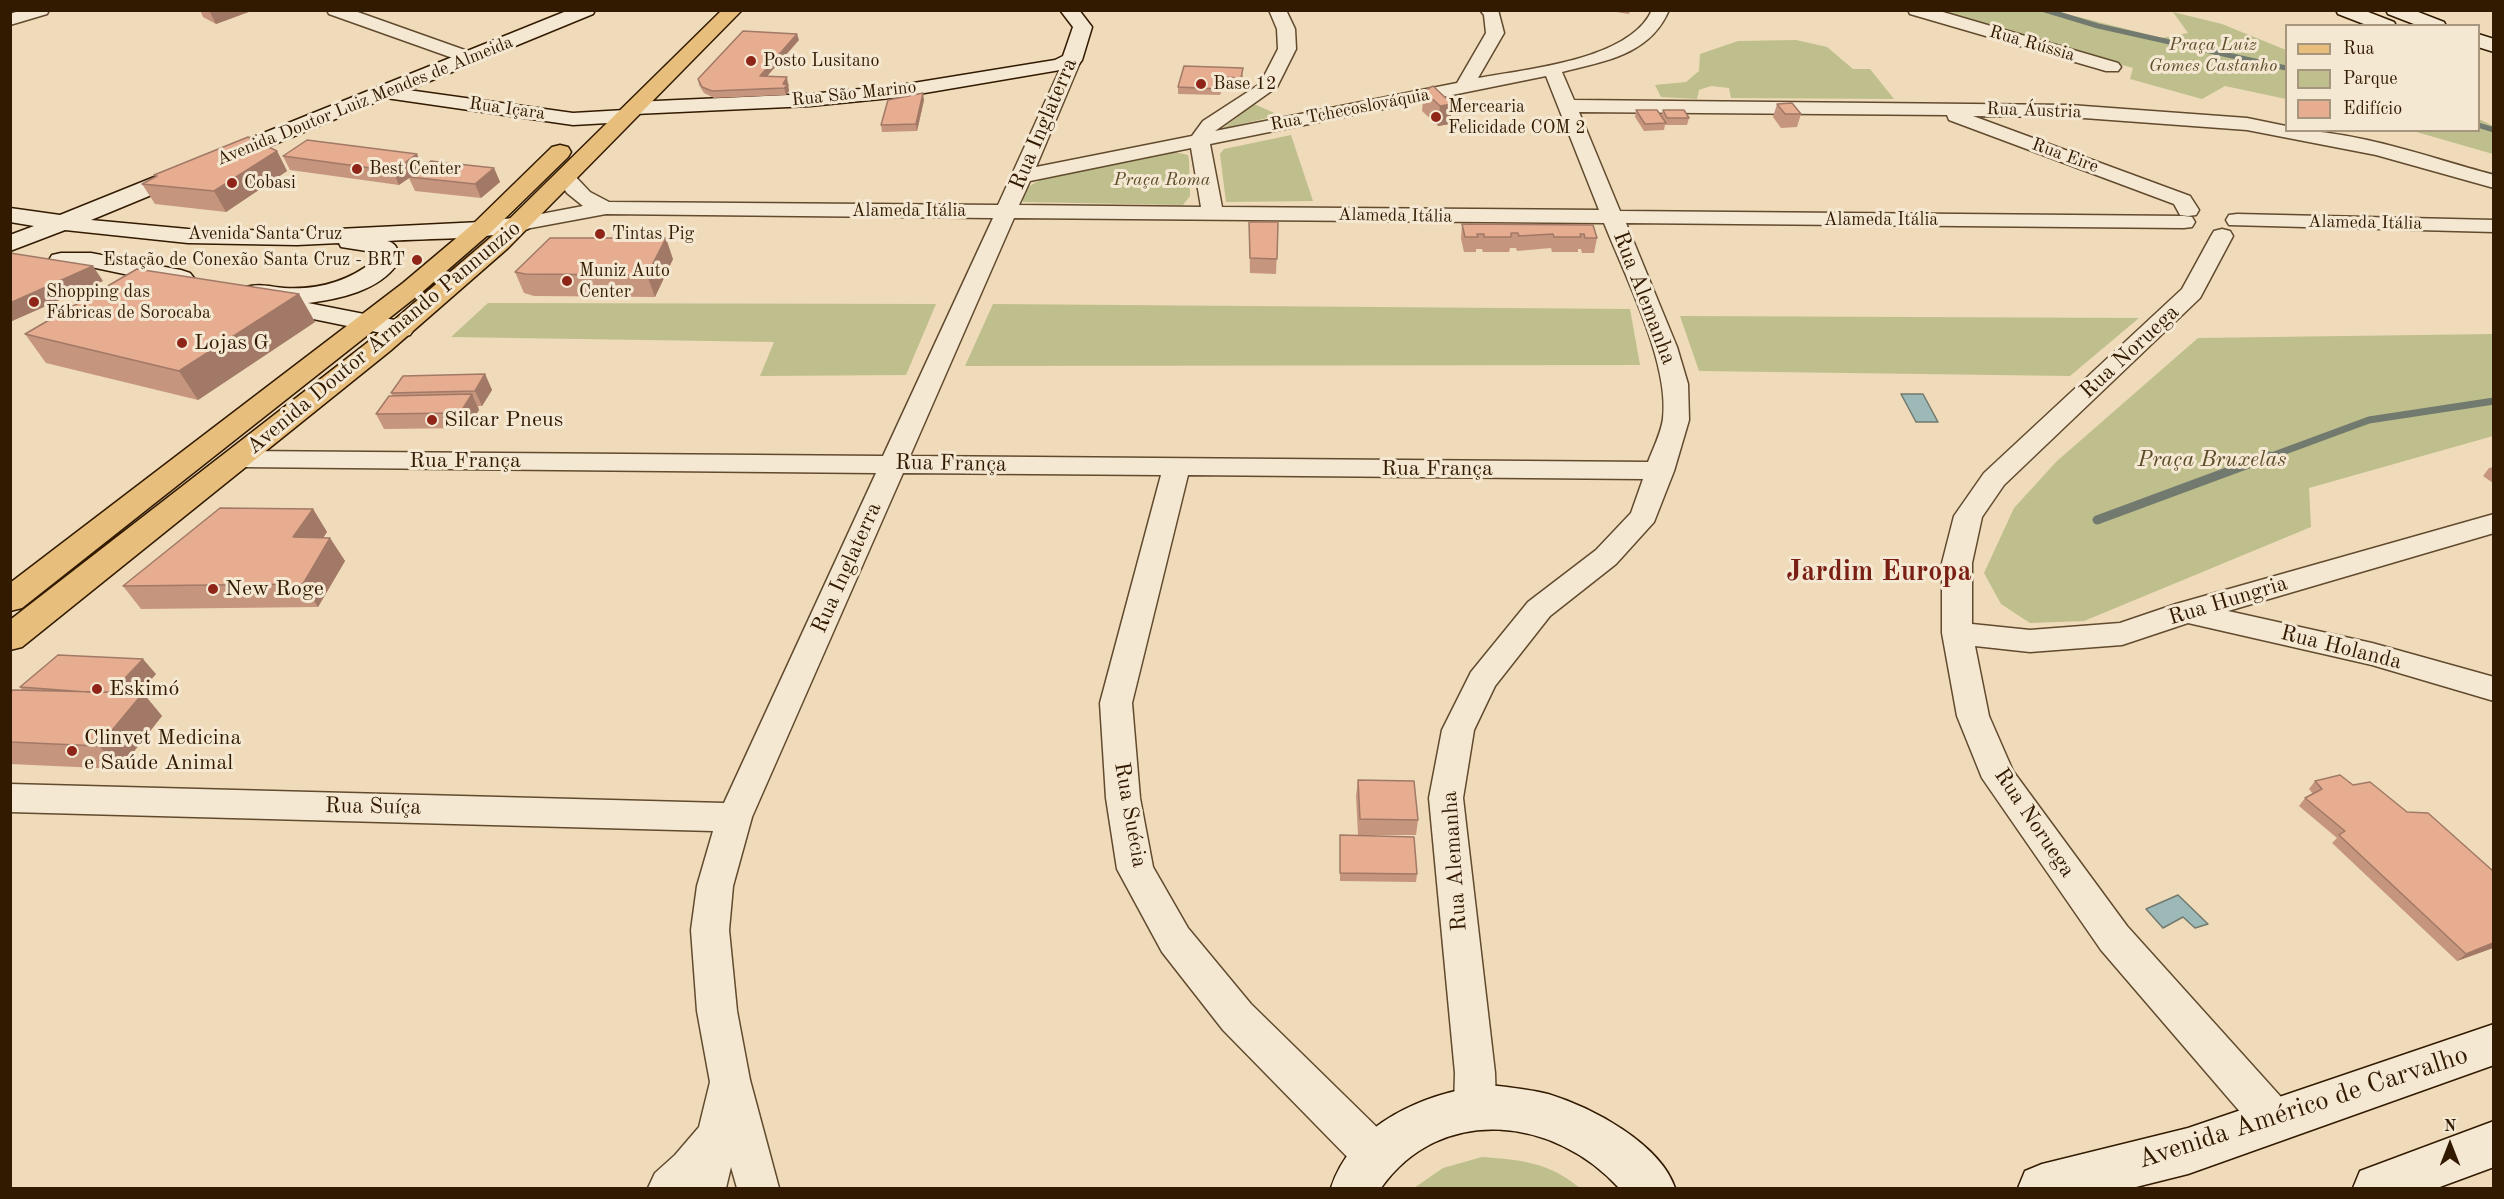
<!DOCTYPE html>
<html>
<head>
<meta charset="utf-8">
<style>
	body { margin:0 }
	#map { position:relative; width:2504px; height:1199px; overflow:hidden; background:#efdbb9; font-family:"Old Standard TT",serif }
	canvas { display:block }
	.frame { position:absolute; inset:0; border:12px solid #321a00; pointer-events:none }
	.legend { position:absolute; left:2285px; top:24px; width:195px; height:108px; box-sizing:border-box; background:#f5e8d2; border:2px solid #a7967e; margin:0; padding:8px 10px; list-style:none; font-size:18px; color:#321a00 }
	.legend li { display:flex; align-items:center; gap:12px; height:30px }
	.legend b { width:30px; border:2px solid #a7967e }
	.north { position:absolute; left:2420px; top:1115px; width:60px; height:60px; -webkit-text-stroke:4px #f5e8d2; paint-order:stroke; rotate:0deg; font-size:16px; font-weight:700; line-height:24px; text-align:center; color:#321a00 }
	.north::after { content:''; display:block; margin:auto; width:21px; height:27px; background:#321a00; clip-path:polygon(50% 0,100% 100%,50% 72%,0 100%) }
</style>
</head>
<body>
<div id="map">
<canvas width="2504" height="1199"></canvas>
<div class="frame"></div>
<ul class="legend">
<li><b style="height:8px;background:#e8be7c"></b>Rua</li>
<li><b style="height:16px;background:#bebf8c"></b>Parque</li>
<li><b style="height:16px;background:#e6ad91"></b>Edifício</li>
</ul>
<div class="north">N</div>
</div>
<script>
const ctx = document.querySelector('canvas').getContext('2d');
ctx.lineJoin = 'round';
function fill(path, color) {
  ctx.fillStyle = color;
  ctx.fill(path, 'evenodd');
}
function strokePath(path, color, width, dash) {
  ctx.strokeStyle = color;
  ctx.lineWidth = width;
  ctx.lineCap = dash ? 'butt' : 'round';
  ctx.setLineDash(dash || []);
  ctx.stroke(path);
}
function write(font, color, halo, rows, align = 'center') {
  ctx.font = font + ' "Old Standard TT",serif';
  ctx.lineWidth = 6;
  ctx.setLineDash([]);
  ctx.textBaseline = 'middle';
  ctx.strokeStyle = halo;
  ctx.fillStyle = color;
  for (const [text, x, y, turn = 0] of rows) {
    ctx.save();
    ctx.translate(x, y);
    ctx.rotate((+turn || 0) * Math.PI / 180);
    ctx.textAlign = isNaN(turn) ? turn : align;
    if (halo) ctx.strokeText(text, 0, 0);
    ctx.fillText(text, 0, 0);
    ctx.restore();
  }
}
fill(new Path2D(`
	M1933,11H2055L2162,38L2188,33L2173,12L2222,24L2286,50V99L2225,86L2202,99L2130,79L2133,68Z
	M1796,40L1827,47L1853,69H1870L1894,99L1731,98L1729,88L1711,86L1699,90L1697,99L1661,97L1655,85L1686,82L1699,71L1700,54L1738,41Z
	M1254,104L1279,115L1222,129Z
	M2479,119L2493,126V154L2413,131L2478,130Z
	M1291,135L1313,201L1226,202L1220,154L1224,149Z
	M1175,152L1188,155L1189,160L1190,196L1183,205L1023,202C1022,188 1033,183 1044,179Z
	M488,303L936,304L906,375L760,376L774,342L451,337Z
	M993,304L1630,309L1640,365L965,366Z
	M1680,316L2139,318L2070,376L1699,371Z
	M2493,334V436L2309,488L2311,527L2084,621L2030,623L2001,604L1984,573L2014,508L2057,461L2198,338Z
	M1482,1157C1522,1160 1548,1162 1580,1188H1414L1443,1168Z`), '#bebf8c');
const water = new Path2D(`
	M1901,394H1923L1938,422H1916Z
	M2178,895L2208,924L2195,928L2183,917L2163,928L2146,909Z`);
fill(water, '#9cb9b7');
strokePath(water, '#72796e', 1.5);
strokePath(new Path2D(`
	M2045,10L2098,26L2286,68
	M2478,125L2494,130`), '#72796e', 5);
strokePath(new Path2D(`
	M2266,458L2369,420L2494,401`), '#72796e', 7);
strokePath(new Path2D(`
	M2097,520L2270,456`), '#72796e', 9);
const street = new Path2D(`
	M22,10H49L47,14L10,25V14Z
	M327,10H352L476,54L479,58L476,62H464L329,14Z
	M1269,10H1286L1295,29L1296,49L1277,87L1215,131L1457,83L1486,33L1484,15L1480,10H1498L1504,33L1478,78C1527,69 1630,60 1652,10H1669C1650,55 1605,61 1562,72L1574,100L2070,105L2247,118L2286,126V130C2356,130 2427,157 2494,175V188L2376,155L2247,130L2070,117L1973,116L2190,196L2199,210L2196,215L2188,216L2180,215L2174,204L1949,120L1947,115L1579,112L1620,211L2184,216L2192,217L2195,222L2192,227L2184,228L1626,223L1677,347L1688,384L1689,420L1674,471L1654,522L1616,564L1550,616L1495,686L1474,730L1463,798L1495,1073L1496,1107L1490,1121L1475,1127L1460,1121L1454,1107L1455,1073L1429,798L1442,730L1471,672L1528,602L1596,550L1631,513L1643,479L1188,475L1132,703L1140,798L1153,867L1188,928L1251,1004L1390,1140L1396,1155L1390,1170L1375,1176L1360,1170L1223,1030L1162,952L1117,869L1106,798L1100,703L1161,475L903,473L752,817L733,886L729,930L737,1011L750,1080L779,1188H737L731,1167L726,1188H648L655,1173L675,1155L699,1127L710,1082L697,1011L691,930L697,886L713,831L10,812V784L724,803L876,473L241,467L232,465L228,459L232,453L241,451L883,456L993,218L606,214L520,230L512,229L509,224L512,219L520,218L583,206L567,193L556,178L559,174L566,172L573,174L590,192L609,202L998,205L1066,56H1078L1081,60L1036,167L1192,136L1203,121L1260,84L1278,49L1277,29ZM1546,76L1599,210L1222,207L1210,144ZM1191,148L1201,207L1019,205L1030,181ZM1014,218L1604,223C1625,276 1670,364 1663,419C1661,433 1653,449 1648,462L910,456Z
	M1908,10H1936L2118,63L2121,67L2118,71H2106L1910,14Z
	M2237,214L2494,220V232L2229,225L2226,220L2229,215Z
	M2222,229L2230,231L2233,236L2200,298L2004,485L1982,517L1972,563V624L2030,630L2120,623L2176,604L2494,514V533L2228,611L2372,643L2494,677V701L2372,665L2188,623L2122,645L2030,652L1975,646L1989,716L2013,771L2127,926L2290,1107L2296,1121L2290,1135L2275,1141L2260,1135L2101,950L1982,778L1957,716L1942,633V563L1954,516L1984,473L2182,289L2211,236L2214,231Z`);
const secondary = new Path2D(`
	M569,10H595L593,14L408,90L573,113L625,110L627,104L634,102L810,94L901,85L1055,60L1063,56L1073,27L1060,10H1079L1092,27L1082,60L1079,64L1066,69L901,97L810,106L635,114L633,120L626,122L573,125L386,98L91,220L188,229L297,231L481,222L520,217L528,219L532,224L528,229C483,240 434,238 387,241C399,244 398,252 398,263C379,291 339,299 308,303L410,323L414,329L410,335L401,337L279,312L275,307L278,303L246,297L242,292L246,287C259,283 271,287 284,288C318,290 347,282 374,261L373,252L341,247L339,243L297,245L188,243L65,230L10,251V235L34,226L10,222V208L60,215Z
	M2336,10H2363L2394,22L2396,26H2369L2338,14Z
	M2386,10H2413L2444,22L2446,26H2419L2388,14Z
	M2478,34L2494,39V52L2478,47Z
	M61,253H91L181,270L190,273L194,278L190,283L181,286L91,267L52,265L49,260L52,255Z
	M2494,1024V1065L2188,1174L2132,1188H2018L2025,1171L2042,1164L2188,1128Z
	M1488,1085C1508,1087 1528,1089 1548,1094C1591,1107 1660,1143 1675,1188H1619C1555,1117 1441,1103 1381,1188H1331C1352,1123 1425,1093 1488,1085Z
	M2494,1121V1167L2437,1188H2353L2360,1171Z`);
const primary = new Path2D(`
	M722,10H742L508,248L390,351L22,647L10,650V620L372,339L490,238Z
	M560,145L568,147L571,152L568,157L489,234L421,293L22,608L10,611V583L403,283L473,224L552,147Z`);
strokePath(street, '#614a2e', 3);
strokePath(secondary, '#321a00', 3);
strokePath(primary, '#321a00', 3);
fill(street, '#f5e8d2');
fill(secondary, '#f5e8d2');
fill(primary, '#e8be7c');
fill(new Path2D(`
	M200,10H254L216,24L203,17Z
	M1603,10H1630L1629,14Z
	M799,40L767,76L789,84L788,85L789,91L786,95L714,98L704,93L699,85L698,79Z
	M1184,66L1243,75L1241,84H1222L1220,95L1178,94V87Z
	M1424,91L1452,104L1450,124L1438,126L1422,111Z
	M924,100L917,131L882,132L881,125Z
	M1777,104L1801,114L1797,127L1781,128L1773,117Z
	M1636,110L1661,116L1663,110L1689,118L1687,125H1665L1664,130L1644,131L1635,117Z
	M277,151L287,171L226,212L155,204L142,184L155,177L154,175Z
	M283,156L422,167L494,168L500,182L481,198L415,191L409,178L399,185L290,170Z
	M1249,222H1278L1276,274L1250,273Z
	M1462,224L1593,225L1597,238L1594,253H1582L1581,249H1578V252H1552L1551,248L1517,251L1516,248H1510L1509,252H1483L1482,249H1476V252H1464L1461,239Z
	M673,259L655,297L534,296L524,293L515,272Z
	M299,294L315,322L198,400L46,363L25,334Z
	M485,374L492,390L482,406H478L479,410L467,428L384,429L376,414L393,396L391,393Z
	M2493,467V483L2483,476L2489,468Z
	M313,509L327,532L323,538H330L345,561L318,607L141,609L123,586Z
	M156,674L139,693H143L162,716L120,769L10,764V693L22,690L20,687Z
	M1358,780L1418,820L1416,835H1358L1356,796Z
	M2315,781L2493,948L2457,961L2332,843L2337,838L2299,806L2305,798L2313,794L2309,789Z
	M1340,835L1417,874L1416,882L1340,881Z`), '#c6957d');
fill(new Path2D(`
	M209,10H254L216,24Z
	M797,34L799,40L762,82L760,76Z
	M787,77L789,91L786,95L783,84Z
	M1222,77V84L1220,95V89Z
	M923,93L924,100L917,131L916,124Z
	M1452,104L1450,124L1438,126L1440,106Z
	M277,151L287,171L226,212L214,191Z
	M417,154L423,168L409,177V178L399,185L393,171Z
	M494,168L500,182L481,198L475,184Z
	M666,238L673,259L655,297L647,275Z
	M93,266L103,281L10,322V303Z
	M299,294L315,322L198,400L179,371Z
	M485,374L492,390L482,406L475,391Z
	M472,394L479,410L467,428L460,413Z
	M313,509L327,532L308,560L293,537Z
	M330,538L345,561L318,607L303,584Z
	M143,659L156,674L125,709L111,693Z
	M143,693L162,716L120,769L99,746Z
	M2493,943V948L2457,961L2466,954Z`), '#a17966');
const building = new Path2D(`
	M743,31L797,34L760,76L787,77L783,84L788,85L784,88L712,91L702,87L698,79Z
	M1184,66L1243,68L1241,78L1222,77L1220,89L1178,87Z
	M1433,86L1452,104L1440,106L1424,91Z
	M923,93L916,124L881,125L888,100Z
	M1792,103L1801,114H1785L1777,104Z
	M1636,110H1657L1666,123L1645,124Z
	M1663,110H1684L1689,118H1667Z
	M248,137L277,151L214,191L142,184L157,176L154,175Z
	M307,140L417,154L393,171L283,156Z
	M431,161L494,168L475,184L409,177Z
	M1249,222H1278L1277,259L1250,258Z
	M1462,224L1593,225L1597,238H1585L1584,234H1580L1581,237H1554L1553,234L1519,236L1518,233H1511V237H1484V234H1477L1478,237H1465Z
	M550,238H666L647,275L525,274L515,272Z
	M10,253L93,266L10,303Z
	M137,269L299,294L179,371L25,334Z
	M485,374L475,391L391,393L403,376Z
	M472,394L460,413L376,414L389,396Z
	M220,508L313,509L293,537L330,538L303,584L123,586Z
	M58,655L143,659L112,692H87L20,687Z
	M13,690L143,693L99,746L10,742V693Z
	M2340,775L2353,785L2370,782L2407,812L2428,813L2493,871V943L2466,954L2339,835L2345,831L2305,798L2322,789L2315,781Z
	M1358,780L1414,781L1418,820L1360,819Z
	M1340,835L1414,837L1417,874L1340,873Z`);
fill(building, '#e6ad91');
strokePath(building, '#a17966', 1.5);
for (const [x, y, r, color] of [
	[751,61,6,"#8f2418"],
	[1201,84,6,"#8f2418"],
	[1436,117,6,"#8f2418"],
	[357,169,6,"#8f2418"],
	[232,183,6,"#8f2418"],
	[600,234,6,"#8f2418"],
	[417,260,6,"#8f2418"],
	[567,281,6,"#8f2418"],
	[34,302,6,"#8f2418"],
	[182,343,6,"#8f2418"],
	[432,420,6,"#8f2418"],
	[213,589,6,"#8f2418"],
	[97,689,6,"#8f2418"],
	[72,751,6,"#8f2418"]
]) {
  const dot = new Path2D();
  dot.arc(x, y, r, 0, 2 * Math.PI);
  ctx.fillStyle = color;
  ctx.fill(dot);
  strokePath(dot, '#f5e8d2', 2);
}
write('18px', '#321a00', '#f5e8d2', [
	["Rua Rússia",2032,44,16],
	["Rua São Marino",854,94,-6],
	["Avenida Doutor Luiz Mendes de Almeida",365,101,-22],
	["Rua Içara",507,109,8],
	["Rua Tchecoslováquia",1350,110,-11],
	["Rua Áustria",2034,111,2],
	["Rua Eire",2065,156,20],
	["Alameda Itália",909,211],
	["Alameda Itália",1395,216,1],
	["Alameda Itália",1881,220],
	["Alameda Itália",2365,223,1],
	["Avenida Santa Cruz",265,234]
]);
write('italic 18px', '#5c4c2a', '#f5e8d2', [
	["Praça Luiz",2213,45],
	["Gomes Castanho",2213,66],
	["Praça Roma",1162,180]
]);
write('18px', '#321a00', '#f5e8d2', [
	["Posto Lusitano",763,61],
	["Base 12",1213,84],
	["Mercearia",1448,107],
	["Felicidade COM 2",1448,128],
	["Best Center",369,169],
	["Cobasi",244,183],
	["Tintas Pig",612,234],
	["Estação de Conexão Santa Cruz - BRT",405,260,"right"],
	["Muniz Auto",579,271],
	["Center",579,292],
	["Shopping das",46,292],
	["Fábricas de Sorocaba",46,313]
], 'left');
write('22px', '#321a00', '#f5e8d2', [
	["Rua Inglaterra",1044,124,-67],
	["Rua Alemanha",1644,298,69],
	["Avenida Doutor Armando Pannunzio",384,338,-40],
	["Rua Noruega",2130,352,-43],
	["Rua França",465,461],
	["Rua França",951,464,1],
	["Rua França",1437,469],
	["Rua Inglaterra",847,568,-66],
	["Rua Hungria",2228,601,-17],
	["Rua Holanda",2341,648,14],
	["Rua Suíça",373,807,1],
	["Rua Suécia",1130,815,80],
	["Rua Noruega",2034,823,56],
	["Rua Alemanha",1455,861,-94]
]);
write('22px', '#321a00', '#f5e8d2', [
	["Lojas G",194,343],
	["Silcar Pneus",444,420],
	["New Roge",225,589],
	["Eskimó",109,689],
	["Clinvet Medicina",84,738],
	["e Saúde Animal",84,763]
], 'left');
write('italic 22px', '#5c4c2a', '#f5e8d2', [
	["Praça Bruxelas",2212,460]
]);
write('27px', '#321a00', '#f5e8d2', [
	["Avenida Américo de Carvalho",2303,1108,-18]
]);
write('bold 28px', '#7a1f14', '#f5e8d2', [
	["Jardim Europa",1879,573]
]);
</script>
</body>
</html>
